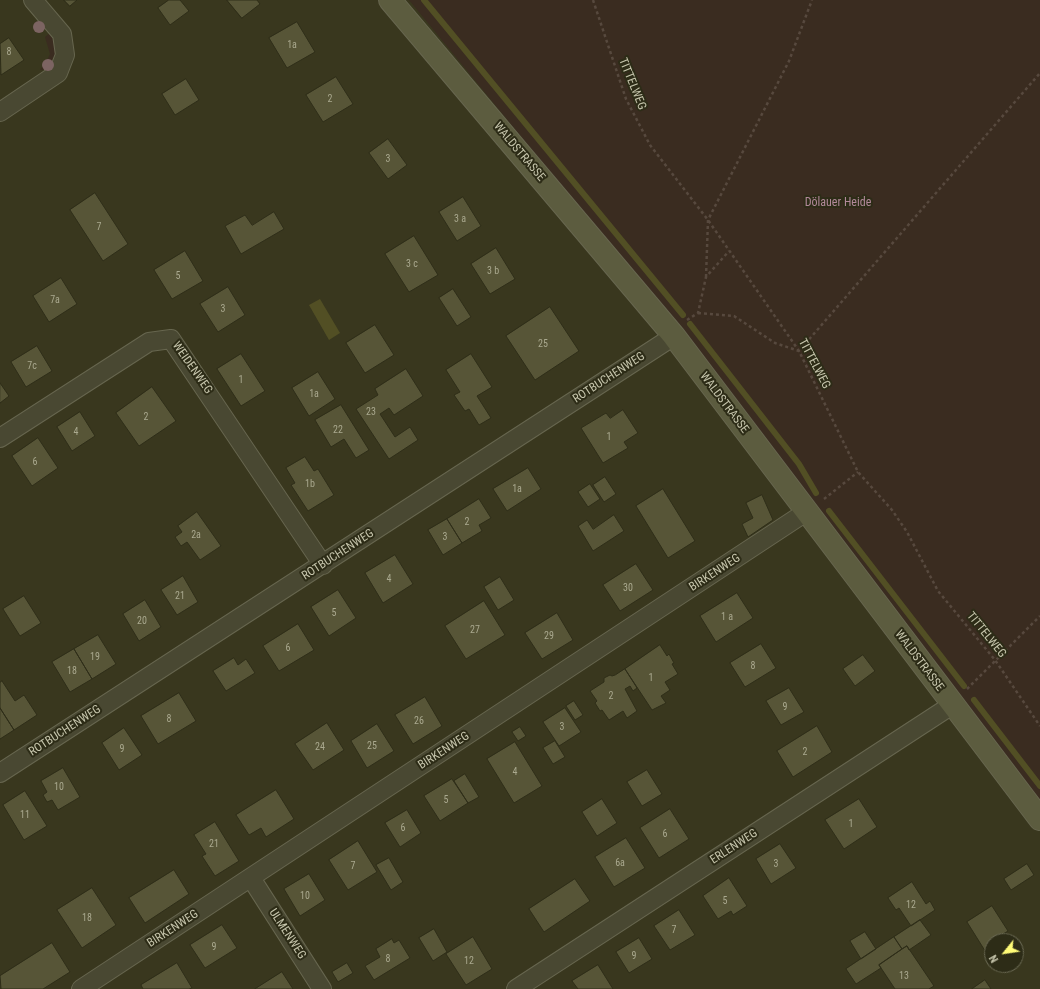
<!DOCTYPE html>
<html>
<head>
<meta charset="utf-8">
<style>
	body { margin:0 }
	#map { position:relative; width:1040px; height:989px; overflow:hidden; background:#39371e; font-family:"Roboto Condensed",sans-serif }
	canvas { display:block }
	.north { position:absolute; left:984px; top:933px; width:40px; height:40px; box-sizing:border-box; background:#2d2c17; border:1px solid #6a6953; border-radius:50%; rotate:240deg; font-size:11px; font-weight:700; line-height:16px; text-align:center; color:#c6c5ac }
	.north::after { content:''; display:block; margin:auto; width:14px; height:18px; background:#fffb78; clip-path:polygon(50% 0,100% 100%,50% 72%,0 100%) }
</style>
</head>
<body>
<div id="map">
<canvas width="1040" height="989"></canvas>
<div class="north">N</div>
</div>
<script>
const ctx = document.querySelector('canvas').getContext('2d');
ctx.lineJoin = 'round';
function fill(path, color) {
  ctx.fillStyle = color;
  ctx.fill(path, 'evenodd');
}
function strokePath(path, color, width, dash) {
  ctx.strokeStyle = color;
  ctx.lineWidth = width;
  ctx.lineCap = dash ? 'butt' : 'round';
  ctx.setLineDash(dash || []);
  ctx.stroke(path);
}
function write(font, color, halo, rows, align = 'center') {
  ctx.font = font + ' "Roboto Condensed",sans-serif';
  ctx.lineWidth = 4;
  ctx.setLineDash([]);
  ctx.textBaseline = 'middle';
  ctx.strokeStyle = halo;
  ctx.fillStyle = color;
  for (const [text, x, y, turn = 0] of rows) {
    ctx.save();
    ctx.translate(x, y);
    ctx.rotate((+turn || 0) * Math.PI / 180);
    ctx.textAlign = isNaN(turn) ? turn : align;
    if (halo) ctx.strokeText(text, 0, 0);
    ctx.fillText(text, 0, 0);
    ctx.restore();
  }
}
fill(new Path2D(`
	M409,0H1040V803L679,329Z
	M50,33C58,49 58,54 48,69L40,70L46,62L50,54L45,37Z`), '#3a2c20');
fill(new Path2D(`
	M320,299L340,333L329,340L309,305Z`), '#524f24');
strokePath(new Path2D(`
	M424,0L683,315
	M690,324L799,464L816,493
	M829,511L964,686
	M974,700L1040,786`), '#524f24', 6);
const building = new Path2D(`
	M64,0H77L70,6Z
	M169,0H180L189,11L170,25L158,8Z
	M227,0H257L260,4L242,18Z
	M297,22L315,52L287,68L269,38Z
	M9,38L24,60L1,75L0,44Z
	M336,77L353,104L323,122L306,95Z
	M186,79L199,100L175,115L162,94Z
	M388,139L407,165L388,179L369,153Z
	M95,193L128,244L103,261L70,210Z
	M463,197L481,226L457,241L439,212Z
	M274,212L284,229L241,254L225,226L245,215L252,225Z
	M414,236L438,275L409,292L385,254Z
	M496,248L515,279L490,294L471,264Z
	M185,251L203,281L172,299L154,270Z
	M61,278L77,304L49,322L33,296Z
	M228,287L245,315L218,332L200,304Z
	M453,289L471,317L457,326L439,298Z
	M550,307L579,351L535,380L506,336Z
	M375,325L394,355L365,373L346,343Z
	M37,346L52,371L26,387L11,362Z
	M241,354L265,391L241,406L217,369Z
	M471,354L492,387L477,396L491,418L479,425L469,409L465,411L454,395L460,392L446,370Z
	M406,369L423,396L394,415L389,408L380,414L395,437L410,427L418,440L389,459L356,409L378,395L375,389Z
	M318,372L335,399L309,416L292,388Z
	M0,383L9,396L0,403Z
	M152,387L176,421L139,446L116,413Z
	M341,405L369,450L356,458L344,439L331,447L315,420Z
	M623,410L638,433L624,442L628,448L603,463L581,428L606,413L610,418Z
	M80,412L95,436L72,451L57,427Z
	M38,438L58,468L32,486L12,456Z
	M305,457L314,471L318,469L334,495L308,511L291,485L295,483L286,468Z
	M528,468L541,489L507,511L493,489Z
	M605,477L616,494L604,502L593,485Z
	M590,484L600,499L588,507L578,492Z
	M663,489L695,541L668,558L636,506Z
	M762,495L773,520L748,537L742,524L753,518L746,503Z
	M479,499L491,518L479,525L482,531L462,543L447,519Z
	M197,512L221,546L200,560L187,542L181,546L175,537L182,532L178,526Z
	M614,515L624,531L593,551L578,526L587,520L593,529Z
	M447,519L462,543L443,555L428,530Z
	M395,555L413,584L383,603L365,573Z
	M636,564L653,590L620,611L603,585Z
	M183,576L198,602L177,615L161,590Z
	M500,577L514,600L498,610L484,587Z
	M338,590L356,618L329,636L311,607Z
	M737,593L753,618L716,642L700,616Z
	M24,596L41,623L20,636L3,609Z
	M145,600L161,627L139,641L123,614Z
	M484,601L505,635L466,659L445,626Z
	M557,613L573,640L542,659L525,633Z
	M298,624L314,650L279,671L263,646Z
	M98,635L116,664L92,679L74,649Z
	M761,644L776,668L745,687L730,663Z
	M660,645L667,656L669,654L674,663L672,664L678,674L665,682L670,690L661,696L666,703L652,710L625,669Z
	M74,649L92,679L70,692L52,662Z
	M863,655L875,671L855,686L843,669Z
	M234,658L238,665L246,659L255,673L226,691L213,671Z
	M625,669L637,688L633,691L630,686L625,689L637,711L627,718L623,711L609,720L602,710L600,711L595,703L597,701L590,691L604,682V678L610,675L612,676L615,675Z
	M2,681L15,701L24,695L37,715L14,730L0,708V683Z
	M789,688L804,712L781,725L766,701Z
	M179,693L196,721L158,744L141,716Z
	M425,697L442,726L413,744L395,715Z
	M574,701L583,715L575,720L566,706Z
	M0,708L14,730L0,739Z
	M565,708L581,732L559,746L543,722Z
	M327,723L344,750L313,770L295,744Z
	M377,724L394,751L367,768L351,741Z
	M817,726L832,752L793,777L777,751Z
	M520,727L526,736L518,741L512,732Z
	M124,728L142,755L119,770L102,743Z
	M555,741L565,757L553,764L543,748Z
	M515,742L542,786L514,803L487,759Z
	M63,768L80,797L58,810L52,800L47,802L43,795L47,792L41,781Z
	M647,770L662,794L642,806L627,782Z
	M465,774L479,797L468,803L454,781Z
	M452,779L468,803L440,821L424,796Z
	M276,790L294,819L266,837L261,828L249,835L236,815Z
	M25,791L47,826L24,840L3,805Z
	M602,799L617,823L597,836L582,812Z
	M859,799L877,827L844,849L825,820Z
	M670,809L689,839L659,858L640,828Z
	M407,810L421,833L400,847L385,823Z
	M215,822L239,861L215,876L202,856L206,854L194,835Z
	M626,838L645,868L614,887L595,857Z
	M358,841L377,872L348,890L329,860Z
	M780,844L796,868L771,884L756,859Z
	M389,858L403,882L391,890L376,865Z
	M1027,864L1034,875L1011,890L1004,879Z
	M174,870L189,894L145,923L129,898Z
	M309,874L325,900L300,916L284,889Z
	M729,878L747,906L733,915L731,911L718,919L703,896Z
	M575,879L590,901L544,932L529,909Z
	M912,882L926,904L930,901L935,910L911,926L899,908L896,910L888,898Z
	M92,888L116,925L82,948L57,910Z
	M992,906L1008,931L1000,936L1003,941H992V951L987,954L967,922Z
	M679,910L695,935L670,950L654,926Z
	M920,920L931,935L909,950L907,946L902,949L894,937Z
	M222,925L237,948L205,968L190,945Z
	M434,929L447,952L433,961L419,938Z
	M865,932L876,949L861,959L850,941Z
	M473,937L492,969L466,985L446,954Z
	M894,937L902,949L879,965L881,968L856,984L846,969Z
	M639,938L652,959L629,973L616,952Z
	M392,939L394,943L399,940L410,958L374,980L365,966L380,957L376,949Z
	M52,943L70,972L43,989H1L0,976Z
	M907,946L934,986L929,989H895L879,965Z
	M177,963L192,988L189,989H143L141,985Z
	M347,963L353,973L338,982L332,972Z
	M598,965L613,989H578L572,981Z
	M282,972L293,989H255Z
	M985,980L991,989H972Z`);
fill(building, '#575537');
strokePath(building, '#2f2e19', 1);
const street = new Path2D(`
	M0,112L58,73L65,55L62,34L33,0
	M0,438L149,342L171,339L323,565
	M0,773L674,336
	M251,878L322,989
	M81,989L806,512
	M516,989L952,705`);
const secondary = new Path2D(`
	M390,0L674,336L1040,819`);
strokePath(street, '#67664f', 20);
strokePath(secondary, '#67664f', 24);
strokePath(new Path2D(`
	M593,0L626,99L650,145L708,220L799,351L858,472L892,510L907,532L938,591L995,660L1040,726
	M706,277L708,220L789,61L812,0
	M698,313L734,316L775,343L799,351L1040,73
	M687,320L698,313L706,277L729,251
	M824,499L858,472
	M967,689L1040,616`), '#57493e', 2.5, [3, 3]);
strokePath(street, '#494832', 18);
strokePath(secondary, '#5c5c3f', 22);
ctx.fillStyle = '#7c6462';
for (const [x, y] of [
	[39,27],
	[48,65]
]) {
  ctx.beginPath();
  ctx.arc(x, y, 6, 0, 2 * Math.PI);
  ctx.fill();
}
write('10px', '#aaa98f', null, [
	["1a",292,45],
	["8",9,52],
	["2",330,99],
	["3",388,159],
	["3 a",460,219],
	["7",99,227],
	["3 c",412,264],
	["3 b",493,271],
	["5",178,276],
	["7a",55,300],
	["3",223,309],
	["25",543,344],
	["7c",32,366],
	["1",241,380],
	["1a",314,394],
	["23",371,412],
	["2",146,417],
	["22",338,430],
	["4",76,432],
	["1",609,437],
	["6",35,462],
	["1b",310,484],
	["1a",517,489],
	["2",467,522],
	["2a",196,535],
	["3",445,537],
	["4",389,579],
	["30",628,588],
	["21",180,596],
	["5",334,613],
	["1 a",727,617],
	["20",142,621],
	["27",475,630],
	["29",549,636],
	["6",288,648],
	["19",95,657],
	["8",753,666],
	["18",72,671],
	["1",651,678],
	["2",611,696],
	["9",785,707],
	["8",169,719],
	["26",419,721],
	["3",562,727],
	["25",372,746],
	["24",320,747],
	["9",122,749],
	["2",805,752],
	["4",515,772],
	["10",59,787],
	["5",446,800],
	["11",25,815],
	["1",851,824],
	["6",403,828],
	["6",665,834],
	["21",214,844],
	["6a",620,863],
	["3",776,864],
	["7",353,866],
	["10",305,896],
	["5",725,901],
	["12",911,905],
	["18",87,918],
	["7",674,930],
	["9",214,947],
	["9",634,956],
	["8",388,959],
	["12",469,961],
	["13",904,976]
]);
write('12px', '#c6c5ac', '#2d2c17', [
	["TITTELWEG",632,84,68],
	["WALDSTRASSE",519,152,50],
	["TITTELWEG",814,364,62],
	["WEIDENWEG",192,368,55],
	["ROTBUCHENWEG",609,378,-33],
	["WALDSTRASSE",724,403,53],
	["ROTBUCHENWEG",338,555,-33],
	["BIRKENWEG",715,573,-33],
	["TITTELWEG",986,635,51],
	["WALDSTRASSE",919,661,53],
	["ROTBUCHENWEG",65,731,-33],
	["BIRKENWEG",444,751,-33],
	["ERLENWEG",734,847,-33],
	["BIRKENWEG",173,929,-33],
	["ULMENWEG",287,934,57]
]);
write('12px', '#b2899a', '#2d2c17', [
	["Dölauer Heide",838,203]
]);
</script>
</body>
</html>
